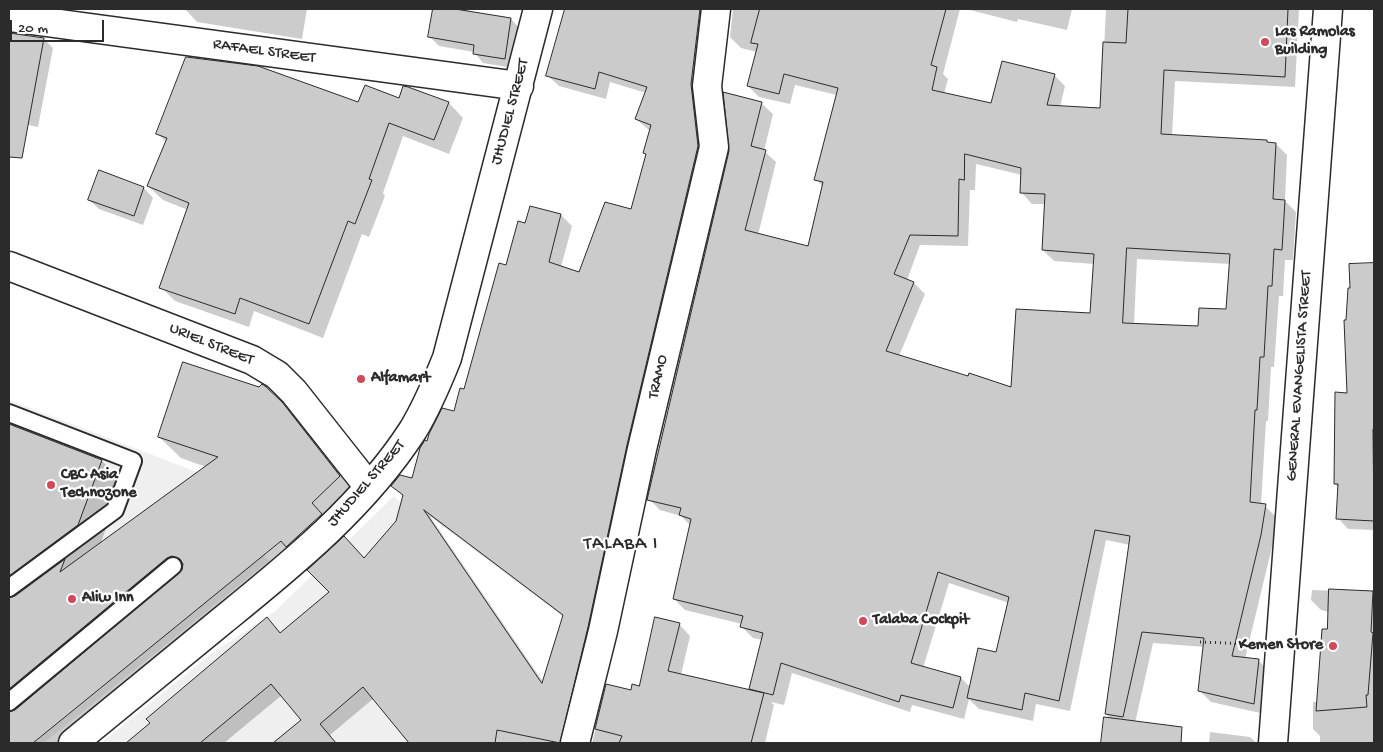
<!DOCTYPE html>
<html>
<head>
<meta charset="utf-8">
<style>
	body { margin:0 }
	#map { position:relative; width:1383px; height:752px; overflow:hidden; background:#fff; font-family:"Gochi Hand",sans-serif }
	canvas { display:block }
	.frame { position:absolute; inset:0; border:10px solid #2b2b2b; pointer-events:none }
	.scale { position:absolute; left:10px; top:20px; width:94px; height:22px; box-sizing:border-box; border:2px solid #2b2b2b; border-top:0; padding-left:6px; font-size:15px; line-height:18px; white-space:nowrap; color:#2b2b2b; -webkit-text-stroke:4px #fff; paint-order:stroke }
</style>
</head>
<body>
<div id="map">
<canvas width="1383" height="752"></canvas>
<div class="frame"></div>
<div class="scale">20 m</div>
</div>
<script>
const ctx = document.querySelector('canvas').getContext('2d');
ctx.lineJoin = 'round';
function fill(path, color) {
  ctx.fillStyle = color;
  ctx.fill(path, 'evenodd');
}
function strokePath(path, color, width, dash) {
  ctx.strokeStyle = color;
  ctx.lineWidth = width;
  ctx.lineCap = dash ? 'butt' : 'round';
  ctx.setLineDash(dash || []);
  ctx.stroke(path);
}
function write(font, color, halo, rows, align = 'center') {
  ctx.font = font + ' "Gochi Hand",sans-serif';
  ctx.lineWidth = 4.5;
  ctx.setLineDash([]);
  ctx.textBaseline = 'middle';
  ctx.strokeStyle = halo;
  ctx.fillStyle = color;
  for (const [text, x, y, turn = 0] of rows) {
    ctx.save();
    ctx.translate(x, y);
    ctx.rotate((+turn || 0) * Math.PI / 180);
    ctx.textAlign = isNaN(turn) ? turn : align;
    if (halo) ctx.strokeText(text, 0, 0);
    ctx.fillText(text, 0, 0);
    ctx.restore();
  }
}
fill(new Path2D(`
	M9,400L197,472L269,561L44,743H9Z
	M394,496L474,583L514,643L495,743H101L211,654L274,612Z`), '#efefef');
fill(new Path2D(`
	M185,9H307L302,39L197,22Z
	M435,9H469L468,12L511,19L520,29L514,68L483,63L474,52L439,46L429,36Z
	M568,9H717L709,158L572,743H410L374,698L330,735L336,743H275L302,720L282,695L224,743H128L267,619L281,633L330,593L303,562L81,743H9V425L102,461L123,482L100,545L206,467L181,458L159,437L281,403L304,426L361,498L333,525L365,560L397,521L404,497L393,486L413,479L428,442L455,413L465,390L507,267L526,224L531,207L561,215L572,226L561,267L580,273L632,210L647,155L650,131L636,119L646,93L610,82L606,99L559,86L547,75L560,45ZM431,517L564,617L543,682L431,518Z
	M733,9H960L943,74L948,79L944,94L992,105L1054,75L1065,86L1060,107L1101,109L1106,9H1299L1295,87L1175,81L1172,136L1266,141L1269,144H1276L1287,155L1285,201L1296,212L1293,260H1285L1283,296H1279L1274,367H1271L1268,421H1266L1261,505L1265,506L1276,517L1272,547L1245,659L1259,661L1270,672L1265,714L1211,702L1200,691L1205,647L1153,643L1135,723L1159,734L1157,743H1102L1105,719L1112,720L1106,714L1130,545L1106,540L1070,711L1036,704L1033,721L979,709L969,699L964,719L912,705L910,712L792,673L784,705L771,702L774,705L765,743H592L607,685L632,691L640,687L679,624L690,636L681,675L753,692L750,689L763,640L753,638L742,627V624L685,610L674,599L691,526L681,516L660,510L649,499L761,103L773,114L764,151L776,162L758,235L809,248L823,187L816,179L837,95L795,85L790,104L759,97L748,86L757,52L741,48L730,37ZM976,164L1022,175L1021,192L1032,204H1046L1043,250L1054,261L1094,264L1091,314L1012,389L968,377L899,356L925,294L914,283L907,280L920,245L968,246L970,190H975ZM1137,259L1231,264L1227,310L1199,328L1134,324ZM949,583L1009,603L997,654L971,688L961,678L923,668Z
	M966,9H1072L1067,30L1018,19L1017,22Z
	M9,34L44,39L53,48L38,127L9,121Z
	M408,88L449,103L463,118L449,154L403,136L383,193L385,196L369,237L362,234L323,338L254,311L249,327L175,301L161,287L188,210L163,200L148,186L166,142L158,134L359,104L400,100Z
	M99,172L144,188L153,198L143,225L99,209L89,200Z
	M1373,264L1374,265V530L1348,529L1338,518L1339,488L1335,484L1349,394L1348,321L1351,289Z
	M1312,590L1374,592V743H1320V736L1313,729V702H1318L1328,630L1329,612L1321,610L1311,600Z
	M1210,732L1250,737L1256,743H1209Z`), '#0003');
const building = new Path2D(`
	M433,9H455L511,18L505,59L473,54L474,45L428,37Z
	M565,9H700L691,84L698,146L627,445L588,627L560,743L497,730L495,743H409L363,687L320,724L336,743H273L301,720L271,684L200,743H126L150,723L146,719L267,617L280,633L329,592L307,570L344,536L364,558L396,521L403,495L391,486L400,475L412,478L420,448L425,440L427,441L429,434L442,408L454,411L460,388L464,389L499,263L506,265L518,221L525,223L530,206L561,214L549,262L579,272L605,202L631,209L646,154L643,153L651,125L635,119L647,87L599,72L595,89L546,76ZM424,510L563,615L542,683Z
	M760,9H946L931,65L937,67L932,90L991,103L1002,61L1055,74L1047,105L1100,108L1103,42L1126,43L1128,9H1288L1285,77L1164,70L1161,134L1267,140V142L1276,143L1273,199L1285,200L1282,250L1274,249L1272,286H1268L1264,357H1260L1257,410H1255L1250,502L1266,504L1261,535L1232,656L1259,659L1254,704L1198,691L1204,638L1142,632L1123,717L1105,714L1130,536L1095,530L1059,701L1025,693L1022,710L967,698L978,648L996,652L1009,597L938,572L911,663L961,677L953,708L901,695L899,702L781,663L773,695L749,689L763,633L740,627L743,616L673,599L691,519L679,515L681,508L647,500L729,151L723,92L762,102L751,146L766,150L745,230L808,246L823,182L814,180L838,88L784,74L779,94L747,86L758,44L751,43ZM965,154L1021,168L1020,193L1045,194L1042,250L1094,254L1090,313L1016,309L1011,387L969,373L968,376L886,351L914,282L894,274L910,235L958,236L959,179L964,180ZM1127,248L1230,254L1226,309L1199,308L1198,326L1123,323Z
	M9,33L44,38L22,158L9,157Z
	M186,57L258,66L358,102L365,85L399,98L403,86L408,87L449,102L434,140L389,123L369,179L372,180L355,224L348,221L309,324L240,298L235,314L159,288L189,203L147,186L167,138L156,134Z
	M99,170L144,187L134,216L88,200Z
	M1374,263V429H1373L1374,521L1336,519L1338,484H1334L1335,392L1347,393L1344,320H1346L1348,288H1350L1349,264Z
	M183,362L259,387L262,384L265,386L282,402L340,476L312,503L322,514L286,547L281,541L33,743H9V712L15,710L182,570L183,564L180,559L172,556L167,558L9,689V598L15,596L65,559L60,572L218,457L158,437Z
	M9,424L102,460L78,525L9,576Z
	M1329,589L1373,591L1371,632L1373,633L1368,695H1366L1367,707L1316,711L1322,629H1327Z
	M655,617L680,623L668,671L764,693L751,743H619L622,736L595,729L606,684L631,690L632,684L639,686Z
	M1104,717L1182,727L1181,743H1101Z`);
fill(building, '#cbcbcb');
strokePath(building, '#2b2b2b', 1);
const lane = new Path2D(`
	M9,413L133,461L115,510L9,588
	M9,702L173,566`);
const street = new Path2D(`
	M9,17L519,86
	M9,266L252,360L277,375L294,392L369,487
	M73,743C123,702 173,661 223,620C292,564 364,506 413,430C427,407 437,383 447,358L538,9
	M575,743L603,631L642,449L714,147L707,86L716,9`);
const secondary = new Path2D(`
	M1273,743L1328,9`);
strokePath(lane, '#2b2b2b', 20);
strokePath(street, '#2b2b2b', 31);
strokePath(secondary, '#2b2b2b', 31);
strokePath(new Path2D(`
	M1200,642L1252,644`), '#2b2b2b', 3, [1, 4]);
strokePath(lane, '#fff', 16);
strokePath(street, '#fff', 28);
strokePath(secondary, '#fff', 28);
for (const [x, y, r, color] of [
	[1265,42,5,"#d1495b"],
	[361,379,5,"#d1495b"],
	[51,485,5,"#d1495b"],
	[72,599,5,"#d1495b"],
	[863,621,5,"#d1495b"],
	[1333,646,5,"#d1495b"]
]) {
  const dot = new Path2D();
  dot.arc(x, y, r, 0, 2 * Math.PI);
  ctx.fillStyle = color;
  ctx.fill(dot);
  strokePath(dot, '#fff', 2);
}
write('bold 16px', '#2b2b2b', '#fff', [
	["Las Ramolas",1275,33],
	["Building",1275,51],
	["Alfamart",371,379],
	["CBC Asia",61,476],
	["Technozone",61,494],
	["Aliw Inn",82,599],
	["Talaba Cockpit",873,621],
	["Kemen Store",1323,646,"right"]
], 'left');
write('16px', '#2b2b2b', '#fff', [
	["RAFAEL STREET",264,52,8],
	["JHUDIEL STREET",511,112,-75],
	["URIEL STREET",211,345,22],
	["GENERAL EVANGELISTA STREET",1300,376,-86],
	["TRAMO",659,377,-77],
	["JHUDIEL STREET",367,484,-49]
]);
ctx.letterSpacing = '1px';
write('19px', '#2b2b2b', '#fff', [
	["TALABA I",621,545]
]);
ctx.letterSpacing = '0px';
</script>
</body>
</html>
